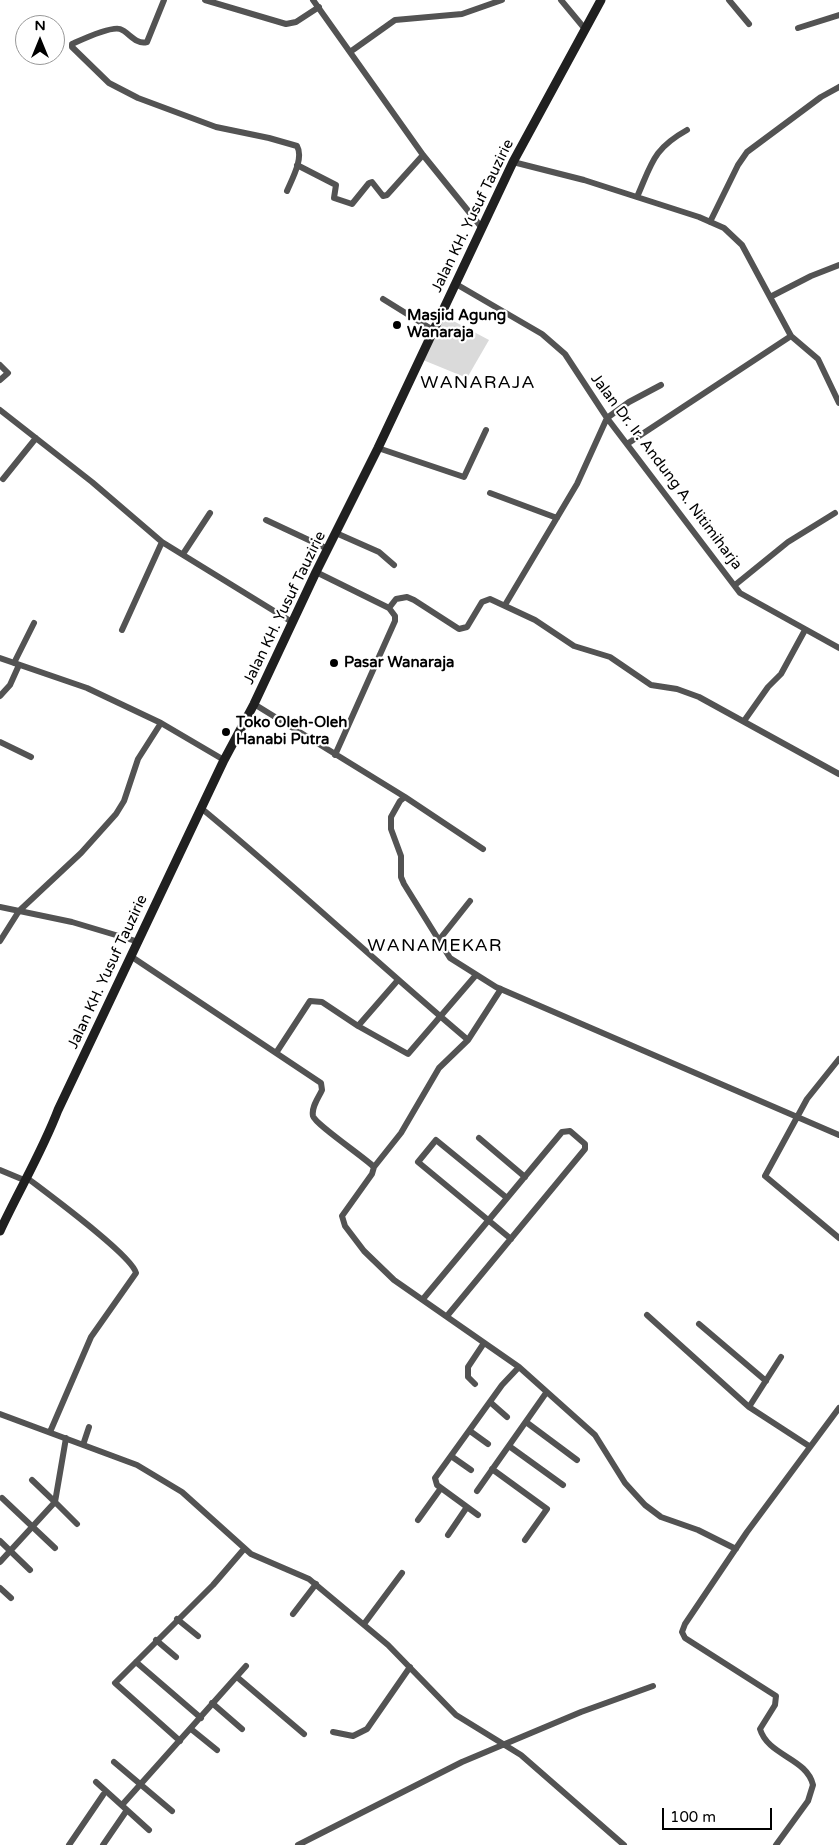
<!DOCTYPE html>
<html>
<head>
<meta charset="utf-8">
<style>
	body { margin:0 }
	#map { position:relative; width:839px; height:1845px; overflow:hidden; background:#fff; font-family:"Varela Round",sans-serif }
	canvas { display:block }
	.north { position:absolute; left:15px; top:15px; width:50px; height:50px; box-sizing:border-box; background:#fff; border:1px solid #999; border-radius:50%; rotate:0deg; font-size:14px; font-weight:700; line-height:20px; text-align:center; color:#000 }
	.north::after { content:''; display:block; margin:auto; width:18px; height:22px; background:#000; clip-path:polygon(50% 0,100% 100%,50% 72%,0 100%) }
	.scale { position:absolute; left:662px; top:1808px; width:110px; height:22px; box-sizing:border-box; border:2px solid #000; border-top:0; padding-left:6px; font-size:15px; line-height:18px; white-space:nowrap; color:#000; -webkit-text-stroke:4px #fff; paint-order:stroke }
</style>
</head>
<body>
<div id="map">
<canvas width="839" height="1845"></canvas>
<div class="north">N</div>
<div class="scale">100 m</div>
</div>
<script>
const ctx = document.querySelector('canvas').getContext('2d');
ctx.lineJoin = 'round';
function fill(path, color) {
  ctx.fillStyle = color;
  ctx.fill(path, 'evenodd');
}
function strokePath(path, color, width, dash) {
  ctx.strokeStyle = color;
  ctx.lineWidth = width;
  ctx.lineCap = dash ? 'butt' : 'round';
  ctx.setLineDash(dash || []);
  ctx.stroke(path);
}
function write(font, color, halo, rows, align = 'center') {
  ctx.font = font + ' "Varela Round",sans-serif';
  ctx.lineWidth = 4.5;
  ctx.setLineDash([]);
  ctx.textBaseline = 'middle';
  ctx.strokeStyle = halo;
  ctx.fillStyle = color;
  for (const [text, x, y, turn = 0] of rows) {
    ctx.save();
    ctx.translate(x, y);
    ctx.rotate((+turn || 0) * Math.PI / 180);
    ctx.textAlign = isNaN(turn) ? turn : align;
    if (halo) ctx.strokeText(text, 0, 0);
    ctx.fillText(text, 0, 0);
    ctx.restore();
  }
}
fill(new Path2D(`
	M444,316L489,340L467,378L423,360Z`), '#dadada');
strokePath(new Path2D(`
	M164,0L147,42C135,45 129,32 120,29C110,26 81,40 72,44V47L109,83L138,98L216,127L269,138L297,146C304,158 292,179 287,191
	M205,0L286,24L296,22L319,7
	M313,0L423,155L482,228
	M561,0L585,29
	M729,0L749,24
	M798,28L839,15
	M350,52L395,20L462,14L502,0
	M513,162L584,180L699,217L724,228L742,245L791,336L627,444
	M297,165L336,185L334,198L352,204L369,183L372,182L383,196L387,195L423,155
	M637,197C652,163 653,149 687,130
	M710,222L738,165L747,152L821,97L839,87
	M456,284L542,334L565,354L607,418L740,593L839,648
	M770,297L811,276L839,265
	M383,299L433,330
	M791,336L818,359L839,403
	M0,365L8,373L0,380
	M0,410L92,482L162,542L292,622
	M378,448L464,477L486,430
	M3,479L36,438
	M490,493L557,518
	M266,520L328,549
	M336,533L379,552L394,565
	M183,554L210,513
	M316,572L389,608
	M735,585L788,542L835,513
	M505,605L577,484L607,418L629,402L661,385
	M122,630L162,542
	M0,658L87,688L161,723L224,760
	M14,663L34,623
	M0,696L10,685L19,665
	M254,704L405,797L400,801L391,817V829L401,856V877L404,884L450,958L496,987L839,1135
	M744,721L768,687L781,674L805,630
	M0,742L31,757
	M335,755L395,621V616L389,608L396,599L407,597L414,600L459,629L467,627L482,602L490,599L535,620L574,646L610,657L651,685L677,689L699,697L839,774
	M405,797L483,849
	M201,808C292,883 378,964 468,1040
	M0,907L72,922L139,942
	M439,940L470,901
	M0,941L19,911L81,853L116,814L124,801L138,759L161,723
	M132,957L321,1083L322,1090C319,1097 311,1107 313,1116C315,1124 364,1157 374,1167L372,1174L342,1216L345,1226L364,1251L394,1280L519,1367L595,1435L625,1483L645,1505L661,1517L698,1530L736,1549
	M358,1026L398,980
	M276,1053L310,1001L322,1002L358,1026L408,1054L476,975
	M839,1059L807,1099L765,1176L839,1238
	M479,1138L525,1177
	M374,1167L401,1133L439,1068L468,1040L501,989
	M0,1170L24,1180
	M26,1177C44,1191 132,1255 136,1273L91,1337L50,1432
	M507,1198L436,1140L418,1162L511,1239
	M423,1299L562,1132L570,1131L585,1144V1149L447,1316
	M647,1315L749,1407L809,1446
	M699,1324L766,1381
	M475,1384L468,1377V1367L484,1343
	M490,1402L507,1417
	M749,1407L781,1357
	M0,1414L137,1465L182,1492L251,1554L309,1579L388,1645L456,1715L521,1755L624,1845
	M526,1422L577,1460
	M470,1431L488,1444
	M83,1445L89,1427
	M509,1446L563,1485
	M451,1456L471,1470
	M492,1469L547,1509L525,1540
	M32,1480L55,1502L66,1438
	M477,1491L546,1393
	M2,1498L55,1548
	M478,1515L437,1485L435,1478L502,1385L519,1367
	M418,1520L441,1488
	M448,1535L467,1507
	M0,1541L30,1570
	M0,1562L55,1502L77,1524
	M0,1588L11,1598
	M293,1614L316,1584
	M177,1619L198,1636
	M364,1624L402,1573
	M156,1640L176,1657
	M136,1662L201,1718
	M237,1677L304,1734
	M212,1703L242,1729
	M191,1729L217,1750
	M333,1732L353,1736L367,1729L410,1667
	M180,1741L115,1683L213,1585L244,1549
	M114,1762L172,1811
	M96,1782L149,1830
	M122,1805L246,1666
	M69,1845L103,1795
	M103,1845L127,1810
	M298,1845L462,1762L581,1712L653,1686
	M776,1845L808,1801L813,1785C807,1758 768,1756 760,1729L775,1705L776,1696L685,1638L682,1632L685,1624L747,1532L839,1408`), '#535353', 6);
strokePath(new Path2D(`
	M0,1231C19,1190 42,1152 58,1110L224,760L254,704L316,572L378,448L513,162L601,0`), '#202020', 9);
for (const [x, y, r, color] of [
	[397,325,5,"#000"],
	[334,663,5,"#000"],
	[226,732,5,"#000"]
]) {
  const dot = new Path2D();
  dot.arc(x, y, r, 0, 2 * Math.PI);
  ctx.fillStyle = color;
  ctx.fill(dot);
  strokePath(dot, '#fff', 2);
}
write('15px', '#000', '#fff', [
	["Jalan KH. Yusuf Tauzirie",473,216,-64],
	["Jalan Dr. Ir. Andung A. Nitimiharja",666,472,53],
	["Jalan KH. Yusuf Tauzirie",285,608,-64],
	["Jalan KH. Yusuf Tauzirie",108,972,-65]
]);
write('bold 15px', '#000', '#fff', [
	["Masjid Agung",407,316],
	["Wanaraja",407,333],
	["Pasar Wanaraja",344,663],
	["Toko Oleh-Oleh",236,723],
	["Hanabi Putra",236,740]
], 'left');
ctx.letterSpacing = '1px';
write('18px', '#000', '#fff', [
	["WANARAJA",478,383],
	["WANAMEKAR",435,946]
]);
ctx.letterSpacing = '0px';
</script>
</body>
</html>
